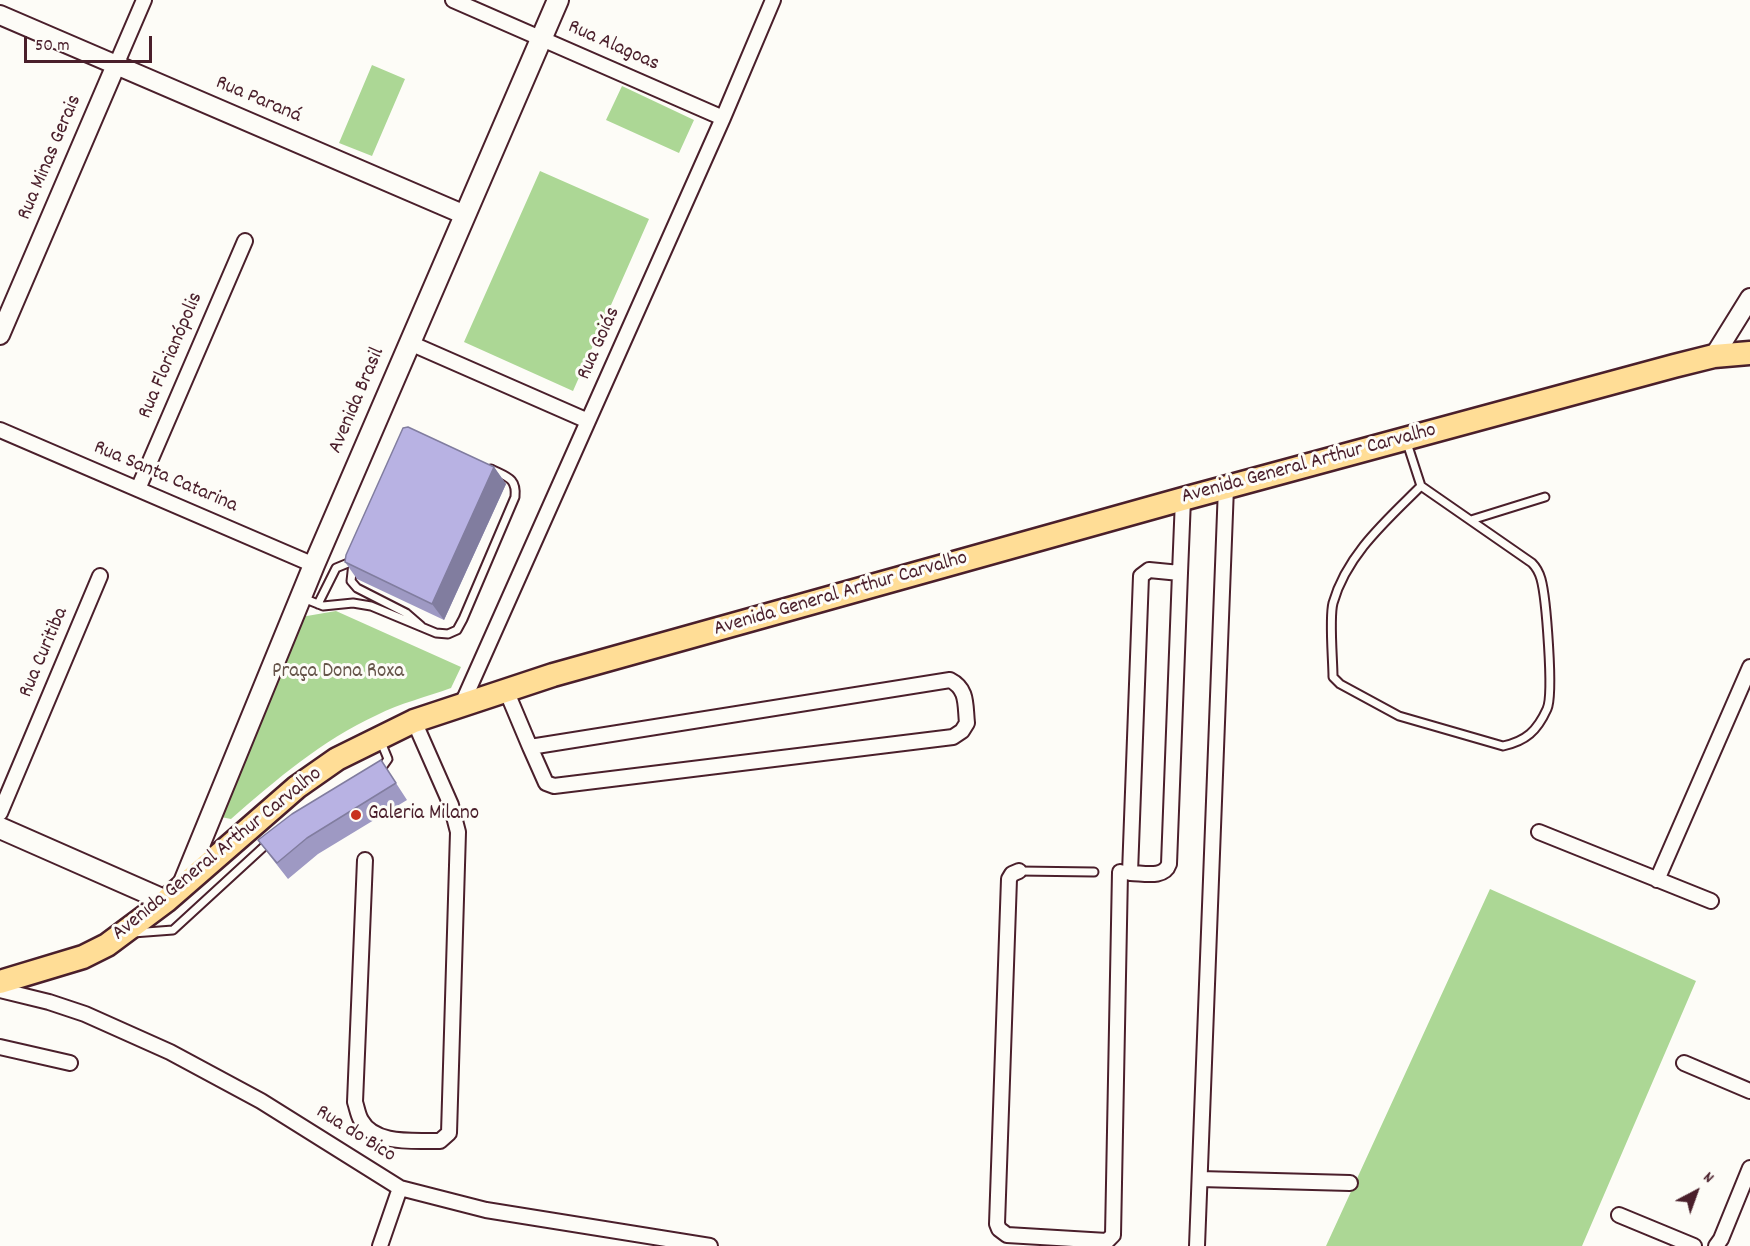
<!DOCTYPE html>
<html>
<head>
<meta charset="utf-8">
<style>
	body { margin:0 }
	#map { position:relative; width:1750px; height:1246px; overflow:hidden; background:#fdfcf7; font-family:Dekko,sans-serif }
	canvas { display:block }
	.north { position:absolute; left:1666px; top:1162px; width:60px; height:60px; -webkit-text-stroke:4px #fdfcf7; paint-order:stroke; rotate:41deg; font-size:16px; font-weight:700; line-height:24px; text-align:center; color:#4a1f2b }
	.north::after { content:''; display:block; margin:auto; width:21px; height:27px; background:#4a1f2b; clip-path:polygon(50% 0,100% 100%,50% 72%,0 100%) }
	.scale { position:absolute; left:24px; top:36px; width:128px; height:27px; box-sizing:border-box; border:3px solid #4a1f2b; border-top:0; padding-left:8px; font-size:18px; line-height:21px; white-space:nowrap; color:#4a1f2b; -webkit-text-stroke:4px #fdfcf7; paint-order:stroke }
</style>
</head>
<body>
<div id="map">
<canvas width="1750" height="1246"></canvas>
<div class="north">N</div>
<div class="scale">50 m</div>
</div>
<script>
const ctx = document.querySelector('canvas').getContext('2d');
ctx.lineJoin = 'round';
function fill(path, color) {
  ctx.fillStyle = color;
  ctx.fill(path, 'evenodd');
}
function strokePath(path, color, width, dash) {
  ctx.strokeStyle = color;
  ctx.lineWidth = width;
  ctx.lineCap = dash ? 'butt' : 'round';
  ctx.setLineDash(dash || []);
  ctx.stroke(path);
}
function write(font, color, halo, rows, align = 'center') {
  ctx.font = font + ' Dekko,sans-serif';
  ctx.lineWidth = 6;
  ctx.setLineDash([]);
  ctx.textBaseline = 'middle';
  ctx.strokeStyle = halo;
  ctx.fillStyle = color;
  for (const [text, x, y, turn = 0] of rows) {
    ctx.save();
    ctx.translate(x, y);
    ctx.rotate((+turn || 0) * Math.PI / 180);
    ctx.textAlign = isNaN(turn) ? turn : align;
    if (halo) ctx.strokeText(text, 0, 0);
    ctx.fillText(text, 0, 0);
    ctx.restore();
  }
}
fill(new Path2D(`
	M372,65L405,79L372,156L339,143Z
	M622,86L694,120L679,153L606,120Z
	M540,171L649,219L573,391L464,342Z
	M336,611L461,667L451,688C427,697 400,703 377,715C321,741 277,779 231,819L221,817L301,617Z
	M1490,889L1696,981L1582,1246H1326Z`), '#acd795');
const service = new Path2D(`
	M1407,443L1421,486L1532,563C1537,568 1539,572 1541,579C1546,597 1554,694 1547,709C1537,731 1526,741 1503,746L1399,716L1340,684L1333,677C1333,660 1329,618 1333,603C1347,554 1387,520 1421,486
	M1471,520L1545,497
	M353,563L351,581L357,588L406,613L421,626
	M303,598L323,606L353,603L371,606L436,633L448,634L457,630L463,619L515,497C517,478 507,477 491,469
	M318,604L336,568L353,561
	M377,770L383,766L388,759L381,742
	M1019,871L1094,872
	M133,933L173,930L270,841`);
const minor = new Path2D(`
	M453,0L723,118
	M116,65L144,0
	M410,343L588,421
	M0,430L314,565
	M138,489L245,241
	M1180,573L1149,570L1141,576L1130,873C1143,873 1164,879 1169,864L1180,573L1183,499
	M950,680C968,689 965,705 967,723L962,731L953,737L554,786L546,783L530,747Z
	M506,690L530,747
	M462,704L723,118L773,0
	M0,813L100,576
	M1539,832L1711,901
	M365,860L355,1102C357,1108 358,1115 361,1120C375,1146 416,1140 440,1141L449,1133L458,832L451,805L414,721
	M1019,871L1012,874L1009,879L997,1224L999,1229L1007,1235L1107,1241L1113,1235L1120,872
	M1657,880L1750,667
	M0,990L49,1002L85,1014L170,1052L261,1101L400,1188L486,1210L710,1246
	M0,1047L70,1063
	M1684,1063L1750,1091
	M1200,1179L1350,1183
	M1619,1215L1694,1246
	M380,1246L400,1188
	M1197,1246L1226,487
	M1716,1246L1721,1239L1750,1168`);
const tertiary = new Path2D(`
	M0,15L465,215
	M0,335L116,65
	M1714,356L1750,298`);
const secondary = new Path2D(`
	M0,828L166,901
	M182,887L314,565L558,0`);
const primary = new Path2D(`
	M0,982L83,957L107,945L166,901L297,787L337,759L414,721L553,675L1183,499L1674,366L1714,356L1750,353`);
strokePath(service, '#4a1f2b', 11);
strokePath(minor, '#4a1f2b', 18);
strokePath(tertiary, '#4a1f2b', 22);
strokePath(secondary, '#4a1f2b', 24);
strokePath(primary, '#4a1f2b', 27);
strokePath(service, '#fdfcf7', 7);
strokePath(minor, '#fdfcf7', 14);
strokePath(tertiary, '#fdfcf7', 18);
strokePath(secondary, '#fdfcf7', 20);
strokePath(primary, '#ffdd96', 22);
fill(new Path2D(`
	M494,467L506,484L444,620L357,579L345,562Z
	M381,760L407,800L318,854L288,879L270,856L258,840Z`), '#9e99c3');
fill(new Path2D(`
	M494,467L506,484L444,620L432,604Z`), '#817d9f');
const building = new Path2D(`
	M408,427L494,467L432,604L345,562L346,555L403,428Z
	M381,760L396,783L307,838L277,863L258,840L292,814Z`);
fill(building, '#b8b2e3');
strokePath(building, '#817d9f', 1.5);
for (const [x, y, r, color] of [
	[356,815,6,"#c8321e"]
]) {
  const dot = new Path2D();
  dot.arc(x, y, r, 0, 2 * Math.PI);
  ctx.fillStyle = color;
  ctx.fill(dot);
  strokePath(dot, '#fdfcf7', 2);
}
write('21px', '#4a1f2b', '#fdfcf7', [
	["Rua Alagoas",613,47,24],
	["Rua Paraná",258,101,23],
	["Rua Minas Gerais",51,158,-67],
	["Rua Goiás",600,344,-66],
	["Rua Florianópolis",172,356,-67],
	["Avenida Brasil",358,401,-67],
	["Avenida General Arthur Carvalho",1309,465,-15],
	["Rua Santa Catarina",165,478,23],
	["Avenida General Arthur Carvalho",841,595,-16],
	["Rua Curitiba",45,653,-67],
	["Avenida General Arthur Carvalho",218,855,-39],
	["Rua do Bico",355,1135,32]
]);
write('21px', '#67564b', '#fdfcf7', [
	["Praça Dona Roxa",338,673]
]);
write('21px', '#4a1f2b', '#fdfcf7', [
	["Galeria Milano",368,815]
], 'left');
</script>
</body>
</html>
